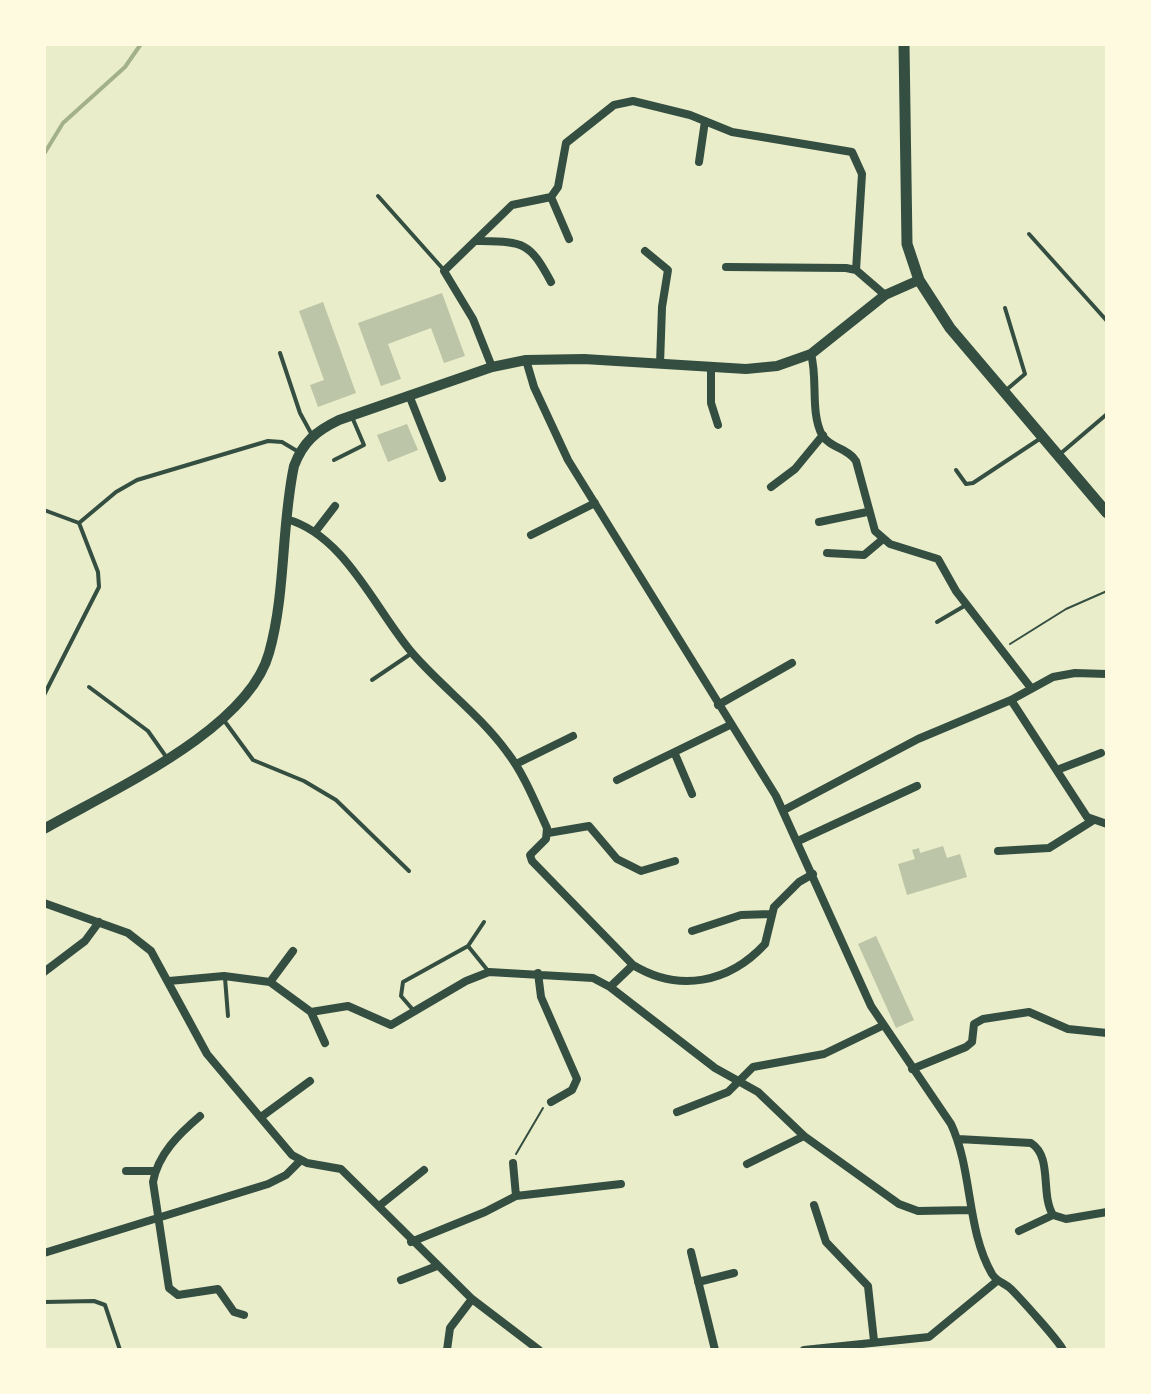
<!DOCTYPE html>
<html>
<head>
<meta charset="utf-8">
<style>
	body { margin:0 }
	#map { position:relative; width:1151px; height:1394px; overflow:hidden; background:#e9edc9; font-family:Ubuntu,sans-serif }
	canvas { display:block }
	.frame { position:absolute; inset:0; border:46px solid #fefae0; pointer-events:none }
</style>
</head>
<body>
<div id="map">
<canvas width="1151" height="1394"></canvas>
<div class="frame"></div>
</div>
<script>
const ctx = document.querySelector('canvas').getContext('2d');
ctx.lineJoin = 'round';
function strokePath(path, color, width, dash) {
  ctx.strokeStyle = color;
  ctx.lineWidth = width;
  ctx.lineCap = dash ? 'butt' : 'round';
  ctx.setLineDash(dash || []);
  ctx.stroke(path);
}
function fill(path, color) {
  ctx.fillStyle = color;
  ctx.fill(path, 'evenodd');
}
strokePath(new Path2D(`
	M44,154L63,123L125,67L141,44`), '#a3b18a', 4);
fill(new Path2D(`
	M442,293L465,356L444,363L431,328L388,344L401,379L381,386L358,323Z
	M323,302L356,393L318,407L310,385L324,380L299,311Z
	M407,424L418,450L388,462L377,435Z
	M943,846L947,858L960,854L967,877L907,895L898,864L915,859L912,850L919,848L920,853Z
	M876,936L914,1020L896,1028L858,944Z`), '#bcc5a7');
strokePath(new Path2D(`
	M1010,644L1066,609L1107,591
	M516,1154L543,1108`), '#344e41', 2);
strokePath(new Path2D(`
	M378,196L443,269
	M1029,234L1107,321
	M280,353L300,413L312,435
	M1005,391L1025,374L1005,308
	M1060,454L1107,414
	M334,460L364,445L352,417
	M956,470L966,484L973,483L1041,438
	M44,510L79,523L98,572L99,587L44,695
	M79,523L116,492L137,480L268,441L282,442L297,451
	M937,622L966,605
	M372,680L412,653
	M89,687L148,731L167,758
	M223,719L253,760L304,781L336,800L409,871
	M468,946L489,972
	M225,978L228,1016
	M414,1011L401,996L403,982L468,946L484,922
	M45,1302L94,1301L105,1305L120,1350`), '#344e41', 4);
strokePath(new Path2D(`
	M699,162L705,121
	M551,197L569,239
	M478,241C524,242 529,241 551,282
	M645,251L668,270L662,307L660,364
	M726,267L846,268L856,270L885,295
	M811,354C818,379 810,412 822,435C830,448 848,448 856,461L875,531L890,544L938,559L956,591L1031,688
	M526,360L534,387L568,460L776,796L871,1006L951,1124C973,1171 966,1229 992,1274C997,1282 1005,1283 1011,1289C1020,1298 1059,1341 1063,1350
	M492,367L473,319L444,271L512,205L551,197L558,187L566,143L614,105L633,101L690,115L732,132L852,152L862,174L856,270
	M711,367V403L718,425
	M409,395L442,478
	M771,487L795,469L823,435
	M286,519C346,535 376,612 414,655C444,689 480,715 507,752C524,774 535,802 547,828L546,839L530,855L532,861L633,965C679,993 729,983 765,944L774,907L799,882L813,874
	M819,522L867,512
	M315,532L335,506
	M531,535L595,503
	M827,553L864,555L883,539
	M1011,700L1087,817L1107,824
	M718,705L792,663
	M675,754L692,794
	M516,764L573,736
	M1057,770L1101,753
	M617,780L730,725
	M784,810L918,739L1011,700L1053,677L1075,673L1107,674
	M548,833L589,826L617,859L641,871L675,861
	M798,841L917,786
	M998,851L1049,848L1092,821
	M44,903L128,933L151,951L207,1054L292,1155L307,1163L341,1169L472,1299L539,1350
	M692,931L741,915L771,914
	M44,972L85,941L99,922
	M538,973L541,997L577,1079L572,1090L551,1102
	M169,981L224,976L270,982L311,1012L348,1006L391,1025L466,981L489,972L593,978L610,987L715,1068L758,1092L804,1136L899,1204L918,1211L971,1210
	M270,982L293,951
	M610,987L633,965
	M311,1012L325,1043
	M912,1069L966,1047L972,1042L974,1024L983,1019L1029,1012L1068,1029L1107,1033
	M677,1112L728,1092L753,1067L824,1054L882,1026
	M200,1116C179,1134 158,1154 153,1182L169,1288L178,1295L218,1289L234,1312L244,1315
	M261,1117L310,1081
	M958,1139L1031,1143C1053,1157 1040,1194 1053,1215L1066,1219L1107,1212
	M513,1163L516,1196
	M747,1164L804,1136
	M126,1171H155
	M814,1205L826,1242L868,1286L874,1341
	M379,1206L424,1170
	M1019,1231L1053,1215
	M411,1242L485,1212L516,1196L621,1184
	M691,1252L715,1350
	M44,1253L268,1184L286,1175L300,1161
	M401,1280L437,1266
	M698,1282L734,1273
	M447,1350L450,1328L472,1299
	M804,1350L929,1337L997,1281`), '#344e41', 8);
strokePath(new Path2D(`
	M44,829C110,791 248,730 269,653C286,593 281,527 294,466C303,442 316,431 339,420L492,367L526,360L584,359L746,369L777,366L811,354L885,295L919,280`), '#344e41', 10);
strokePath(new Path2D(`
	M904,44L907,244L919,280L950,328L1107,513`), '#344e41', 11);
</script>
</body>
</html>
